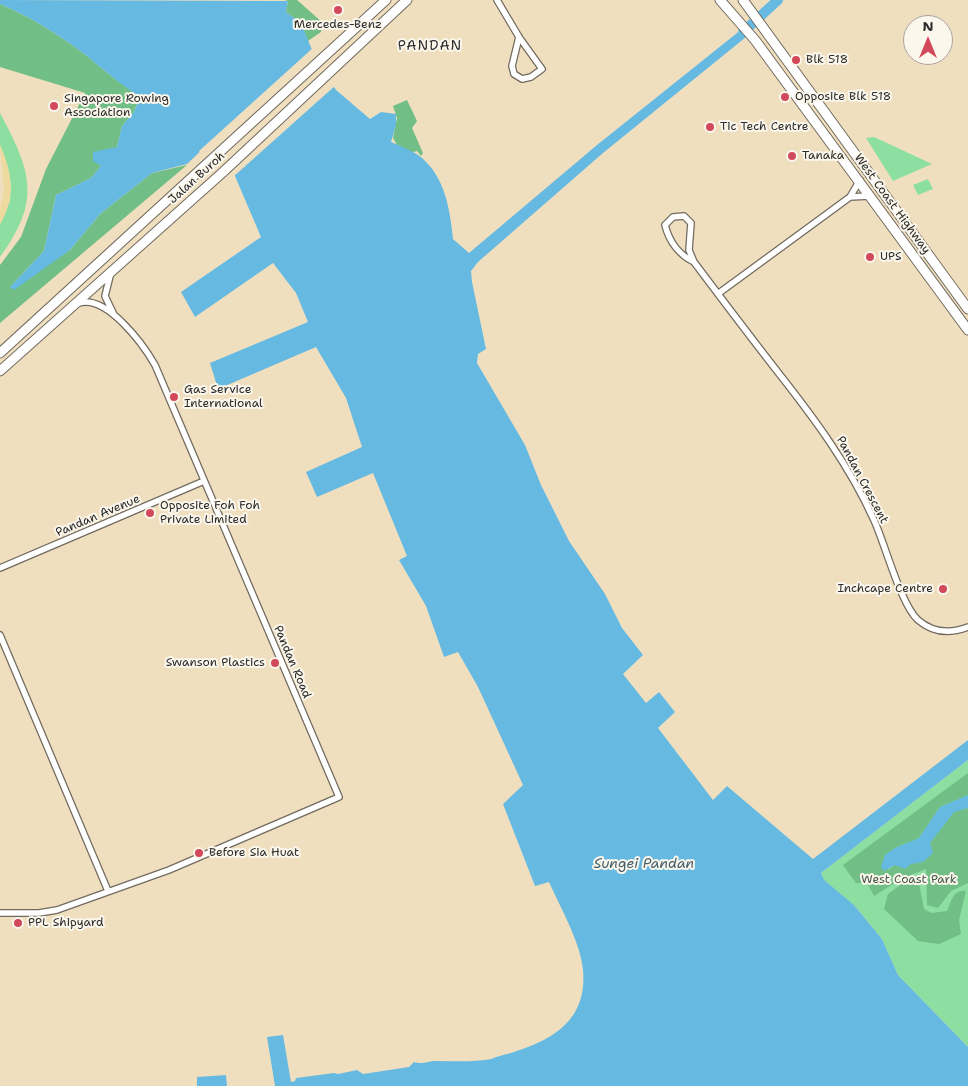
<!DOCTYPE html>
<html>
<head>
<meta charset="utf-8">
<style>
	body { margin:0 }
	#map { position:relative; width:968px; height:1086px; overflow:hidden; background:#f0dfbf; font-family:"Shantell Sans",sans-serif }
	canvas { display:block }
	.north { position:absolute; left:903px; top:15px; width:50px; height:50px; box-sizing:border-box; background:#fbf7ec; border:1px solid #a8a59f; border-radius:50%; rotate:0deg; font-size:14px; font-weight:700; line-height:20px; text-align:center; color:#2b2b2b }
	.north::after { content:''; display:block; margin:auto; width:18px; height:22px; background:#d1495b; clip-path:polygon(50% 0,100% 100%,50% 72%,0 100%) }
</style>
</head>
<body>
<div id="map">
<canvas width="968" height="1086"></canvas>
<div class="north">N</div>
</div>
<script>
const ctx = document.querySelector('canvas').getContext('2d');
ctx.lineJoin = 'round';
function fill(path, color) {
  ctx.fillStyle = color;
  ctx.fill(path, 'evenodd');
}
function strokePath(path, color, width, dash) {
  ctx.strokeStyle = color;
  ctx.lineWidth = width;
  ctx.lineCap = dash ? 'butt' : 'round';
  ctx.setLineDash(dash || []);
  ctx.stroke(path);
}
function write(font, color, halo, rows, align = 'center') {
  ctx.font = font + ' "Shantell Sans",sans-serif';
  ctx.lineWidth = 4;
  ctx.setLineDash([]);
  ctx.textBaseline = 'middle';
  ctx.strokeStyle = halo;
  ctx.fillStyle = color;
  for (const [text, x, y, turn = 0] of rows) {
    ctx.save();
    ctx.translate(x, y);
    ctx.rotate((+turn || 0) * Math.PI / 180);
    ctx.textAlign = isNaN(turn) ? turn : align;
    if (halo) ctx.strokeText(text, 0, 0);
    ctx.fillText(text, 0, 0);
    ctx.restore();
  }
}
fill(new Path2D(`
	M0,113C31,171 42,200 0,257V224L10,201L11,184L8,168L0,145Z
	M874,137L932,164L893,181L866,138Z
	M928,179L933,189L918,195L913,185Z
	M968,760V1047L898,975L882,939L854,905L823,880L821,873Z`), '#8cdfa0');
fill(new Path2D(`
	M284,0H297L323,23L321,32L308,41L301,23L286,12L288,1Z
	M0,4C28,16 55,32 79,50C100,66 118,83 140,96L134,112L122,126L117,147L91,178L56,195L44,251L10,287L70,250L100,214L152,173L187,165L0,323V265L21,237L46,169L85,93L0,67Z
	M407,100L417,121L412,128L423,153L421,156L417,151L407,154L401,152L393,138L397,118L393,106Z
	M968,773V795L940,807L919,838L895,848L885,855L888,870L895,865L923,862L930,854V843L954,811L968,808V883L951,891L938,908L927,905L926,869L901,879L874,896L867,883H856L843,865Z
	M903,883H919L924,909L932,913L947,911C951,901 954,889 966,891L959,920L961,934L939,944L918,941L884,909L888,894Z`), '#71be86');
fill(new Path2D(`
	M0,145C12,171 16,199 0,224V209L4,190Z`), '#eeda9e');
fill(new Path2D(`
	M0,0L288,1L286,12L301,23L317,62L336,90L370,119L381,112L396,114V125L391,142C400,146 414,151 422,158C445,178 450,209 453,239L469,253L597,145L742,29L746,37L603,153L478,262L471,271L472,282L486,349L478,354L477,363L525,445L541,485L569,541L605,594L622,628L643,655L623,674L646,703L659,692L675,712L658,728L713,800L727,786L813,859L968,740V760L821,873L824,880L854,905L882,939L898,975L968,1047V1086H275L267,1037L283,1035L291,1082L295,1081L296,1078L334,1073L338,1074L357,1070L363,1074L409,1067L414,1062C423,1065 427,1061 436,1061C452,1061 469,1062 485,1060C490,1060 495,1057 500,1056C545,1044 588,1025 583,970C581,943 560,907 549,882L535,886L503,804L523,785L478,687L458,652L444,657L426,606L399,560L407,556L373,473L317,497L306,472L362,447L346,398L316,347L218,389L210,363L308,322L296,293L273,263L195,317L181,292L261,237L223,148L206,146L187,164L152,173L100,214L70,250L14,290L10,287L44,251L56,195L91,178L101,166L93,161V152L117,147L122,126L134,112L140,97C118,83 100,66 79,50C55,32 28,16 0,4Z
	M968,795V808L954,812L930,843L933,853L923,862L911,864L905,869L895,865L884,871L881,867L885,855L895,848L919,838L940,807Z
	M226,1075L227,1086H197V1077Z`), '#66bae2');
fill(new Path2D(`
	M314,47L319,60L336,85L233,177L221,150L207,149L201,154L199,151Z`), '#f0dfbf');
strokePath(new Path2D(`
	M743,32L778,0`), '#66bae2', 10);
const minor = new Path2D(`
	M497,0L519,37L542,69L531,77L522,79L514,74L512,66L519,37
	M850,197L870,196
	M694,262C679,255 669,241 665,225L673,217L684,216L691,223L689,250L694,262C721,298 749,335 777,371C814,418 849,465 874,520C885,544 901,605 918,620C933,633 950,634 968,627
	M110,276L105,296L114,315
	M719,293L850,197L860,180
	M0,568L204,481
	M0,635L108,891
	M0,913H39L57,910L169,870L339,797L155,365C143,344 107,295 79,303`);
const highway = new Path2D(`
	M720,0L755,40L968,330
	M743,0L968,309
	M0,353L386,0
	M0,371L222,173L407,0`);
strokePath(minor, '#706a5f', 8);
strokePath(highway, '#706a5f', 11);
strokePath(minor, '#fff', 5.5);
strokePath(highway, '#fff', 9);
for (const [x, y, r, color] of [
	[338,10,5,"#d1495b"],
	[796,60,5,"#d1495b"],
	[785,97,5,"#d1495b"],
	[54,106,5,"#d1495b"],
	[710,127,5,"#d1495b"],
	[792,156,5,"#d1495b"],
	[870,257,5,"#d1495b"],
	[174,397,5,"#d1495b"],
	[150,513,5,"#d1495b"],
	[943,589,5,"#d1495b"],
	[275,663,5,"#d1495b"],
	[199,853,5,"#d1495b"],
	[18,923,5,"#d1495b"]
]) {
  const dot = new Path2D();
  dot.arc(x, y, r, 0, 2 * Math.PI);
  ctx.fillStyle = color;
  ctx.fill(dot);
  strokePath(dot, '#fbf7ec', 2);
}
write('12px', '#2b2b2b', '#fbf7ec', [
	["Mercedes-Benz",338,25,"center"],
	["Blk 518",806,60],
	["Opposite Blk 518",795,97],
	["Singapore Rowing",64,99],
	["Association",64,113],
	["Tic Tech Centre",720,127],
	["Tanaka",802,156],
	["UPS",880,257],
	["Gas Service",184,390],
	["International",184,404],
	["Opposite Foh Foh",160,506],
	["Private Limited",160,520],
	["Inchcape Centre",933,589,"right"],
	["Swanson Plastics",265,663,"right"],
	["Before Sia Huat",209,853],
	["PPL Shipyard",28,923]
], 'left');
write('12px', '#2b2b2b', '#fbf7ec', [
	["Jalan Buroh",197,178,-42],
	["West Coast Highway",892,204,54],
	["Pandan Crescent",862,480,62],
	["Pandan Avenue",98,516,-23],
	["Pandan Road",292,662,67]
]);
write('12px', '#435848', '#fbf7ec', [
	["West Coast Park",909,880]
]);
ctx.letterSpacing = '1px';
write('14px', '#2b2b2b', '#fbf7ec', [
	["PANDAN",430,46]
]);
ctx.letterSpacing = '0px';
write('italic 14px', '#405d6b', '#fbf7ec', [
	["Sungei Pandan",644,864]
]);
</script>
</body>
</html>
